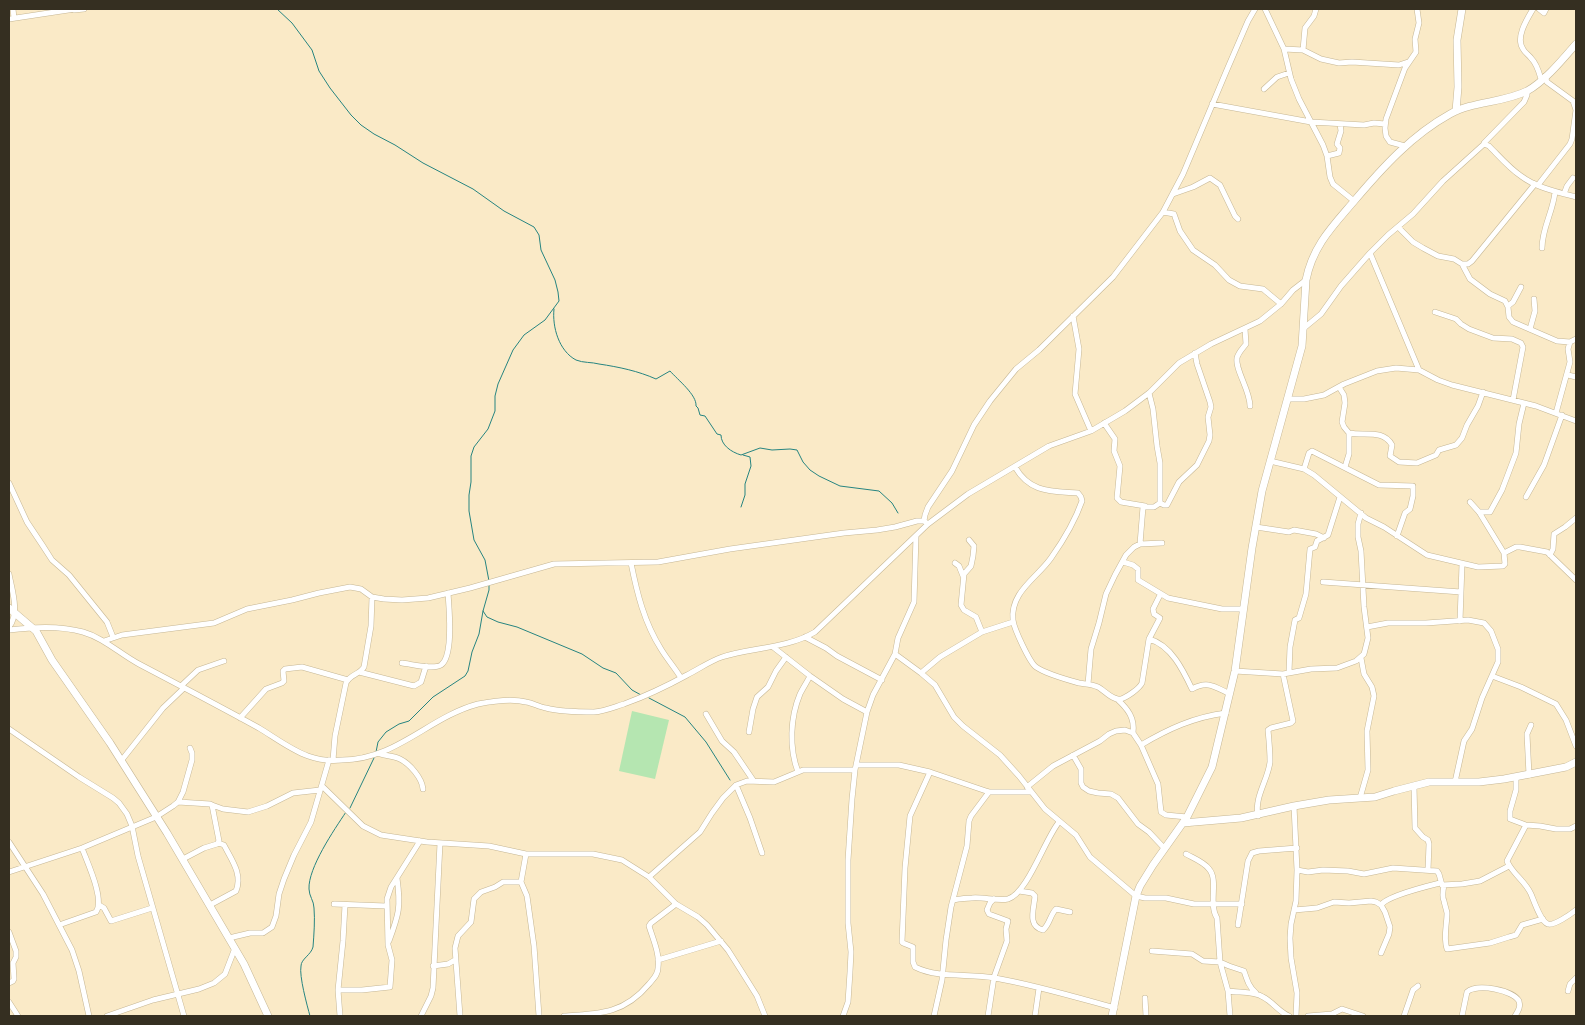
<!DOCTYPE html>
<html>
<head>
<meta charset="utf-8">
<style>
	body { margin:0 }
	#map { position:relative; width:1585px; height:1025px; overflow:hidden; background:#faeac7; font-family:Roboto,sans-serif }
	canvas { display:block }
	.frame { position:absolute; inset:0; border:10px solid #352f21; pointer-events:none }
</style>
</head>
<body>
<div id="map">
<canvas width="1585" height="1025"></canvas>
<div class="frame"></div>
</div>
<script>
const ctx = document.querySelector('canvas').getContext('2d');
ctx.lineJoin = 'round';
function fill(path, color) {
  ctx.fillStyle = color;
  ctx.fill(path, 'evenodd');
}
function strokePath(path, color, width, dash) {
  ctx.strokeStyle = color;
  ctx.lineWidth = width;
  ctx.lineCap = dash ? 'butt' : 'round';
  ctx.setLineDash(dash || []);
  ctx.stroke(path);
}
fill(new Path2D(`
	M632,711L669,720L655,779L619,771Z`), '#b5e6b1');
strokePath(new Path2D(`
	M277,9L292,23L312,50L319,71L330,88L351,115L361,125L374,134L395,145L423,163L473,189L504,211L534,227L539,235L541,250L555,280L558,292L559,301L545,320L524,335L513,350L498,384L495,396V411L488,429L474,447L471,456V482L469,495V511L474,540L485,560L489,581
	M554,309C552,327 559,351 576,360C583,363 592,362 599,364C619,367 638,371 656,379L670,371C678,380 697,395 696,406L698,408L700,415L705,416L717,434L721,435C721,445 731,452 741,455L760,448L772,450L790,449L797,450L803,462L810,470L819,476L840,486L879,491L892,503L898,513
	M741,507L745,495V484L751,466L750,457L743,455
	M489,585V590L483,611L487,617L498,622L517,627L582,654L603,668L616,673L632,690L641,695
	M649,698L685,717L706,742L730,780
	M376,752L378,742L386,732L399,724L409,721L433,697L465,676L468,671L472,652L479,634L483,611
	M350,808L374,758
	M310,1016C307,1005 299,976 301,966C301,959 311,955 313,947C314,934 315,920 314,908C314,901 309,896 309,889C308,868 334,830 346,812`), '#268480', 1);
const street = new Path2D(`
	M13,9L14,18
	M1265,9L1284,49L1291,79L1299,99L1323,145L1327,156L1330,177L1333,184L1354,201
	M1533,9C1527,19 1515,38 1523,49C1525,53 1529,55 1531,58C1537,64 1539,72 1541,79
	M1539,9L1544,13L1546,9
	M74,10L84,9
	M9,19L75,9
	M1284,49L1303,50L1321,59L1339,63L1352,62L1399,65L1408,62
	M1303,50L1305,28L1314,16L1316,9
	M1264,89L1277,77L1289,73
	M1212,104L1311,122L1364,125L1374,123L1385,124
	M1484,143L1524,102L1527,95V91
	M1405,146L1390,142L1386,136L1385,128L1386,119L1405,68L1416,52L1415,39L1419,23L1417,9
	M1327,156L1339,153L1340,148L1337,144L1341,131L1340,124
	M1538,185L1570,144L1572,139L1576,110L1573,101L1547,82L1545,76
	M1173,194L1193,187L1210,178L1220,185L1235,216L1238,219
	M1564,194L1567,186L1573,178
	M1163,212L1174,214L1180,231L1193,250L1215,265L1229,280L1240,286L1263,289L1281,304
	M1398,227L1413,242L1423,248L1438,256L1454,259L1462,264L1470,279L1490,294L1505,301L1508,307L1509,317L1513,322L1557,341L1570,342L1576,339
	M1542,248C1542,228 1553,212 1555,192
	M1370,253L1419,370
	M1462,264H1468L1472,261L1535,184
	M1508,306L1513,302L1521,287
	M1435,312L1456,319L1461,324L1469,329L1493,338L1512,339L1521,343L1523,347L1513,400
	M1073,316L1079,349L1075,394L1091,431
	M1304,328L1321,314L1341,286L1370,253L1388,235L1413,214L1443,181L1484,144L1489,146C1499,156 1509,168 1521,176C1537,188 1557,192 1576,197
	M1245,329L1246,344C1243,348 1238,353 1237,358C1235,370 1250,390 1250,406
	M1530,329L1535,311L1534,299
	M1568,375L1576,377
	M1339,387L1344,395L1345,403L1342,422L1344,427L1349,433V454L1345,467
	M1287,399H1304L1324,395L1344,384L1377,371L1396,368L1419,370L1438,380L1452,385L1536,406L1576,421
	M1556,413L1570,362L1568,349L1570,342
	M1104,423L1115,439L1114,451L1120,466L1117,498L1121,502L1145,506
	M1349,433C1365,436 1383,429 1392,445L1390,456L1399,462L1417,463L1436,455L1439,450L1456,445L1462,438L1467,425L1478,406L1483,392
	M1270,461L1304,469L1314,475L1366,518L1384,527L1427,555L1478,567L1503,566L1505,564L1504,553L1516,547H1520L1547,552L1576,580
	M1015,467C1030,493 1051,491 1078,493L1081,497L1082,501C1075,521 1063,541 1051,558C1037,578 1010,592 1013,620C1014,629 1030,663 1036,667C1046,674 1068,680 1079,683C1085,684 1092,684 1098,687C1104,690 1113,701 1121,699C1127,697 1139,689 1142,683L1149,639L1160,618L1154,614L1153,609L1160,595
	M1304,469L1309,453L1312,451L1379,485L1413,486V496L1410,509L1405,513L1397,536
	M9,483L27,522L43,546L52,560L69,575L107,622L113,637
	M1526,497L1544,465L1562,415
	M1470,502L1479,512L1504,553
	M1160,503L1164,505H1167L1179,482L1197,465L1209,441L1210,435L1208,417L1211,407L1210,402L1197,364L1195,353
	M1479,512H1490L1502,490L1516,453L1519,424L1524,403
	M924,521L925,515L928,507L952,471L974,425L990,401L1016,369L1039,350L1113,277L1163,212L1183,174L1226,72L1248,21L1255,9
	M1256,527L1289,532L1294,530L1316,534L1324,538
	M969,540L974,546L973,556L971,566L964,574L961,605L964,610L976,617L982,632
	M1140,544L1143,507H1154L1160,503V463L1157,446L1153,409L1149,393
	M1550,555L1553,549L1554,534L1565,527L1576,518
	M1123,562L1133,565L1138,569V580L1168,598L1222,609H1244
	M631,563C637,593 644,622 661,649C667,659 675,668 681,678
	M955,563L959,566L963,576
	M9,574C12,590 20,613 9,627
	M1323,582L1461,592
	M1460,621L1462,564
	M1367,627L1388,623H1426L1468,620L1484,623L1491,631L1498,649V662L1482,698L1472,729L1464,741L1455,782
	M9,630C32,627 59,625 83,632C104,638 120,654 139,664C179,685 219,706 259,728C274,737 291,750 308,756C319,760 331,761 342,760C396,760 429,717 478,704C493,701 511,698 526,702C533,703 539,707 546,708C561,712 579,712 594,712C605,711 614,707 624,704C646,696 667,686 687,675C699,669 710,661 722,657C753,647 786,649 815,632L928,524L968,494L1049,446L1091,431L1125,411L1149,393L1179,363L1211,344L1260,321L1281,304L1293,290L1306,280
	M805,637L826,648L837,656L882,680
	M1149,639C1171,645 1183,670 1192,689C1208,680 1215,687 1230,694
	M104,641L122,635L214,623L247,609L292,600L319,593L350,587L361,589L372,597L384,599L402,600L428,598L470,588L554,564L658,562L730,549L844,533L877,530L895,527L917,521H924L928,524
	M773,647L810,676L843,699L867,712
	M895,654L921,673L935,685L954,717L963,726L1000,755L1019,776L1045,809L1076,835L1090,857L1136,896L1145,898H1166L1194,904H1242
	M402,663C411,664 433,670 441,665C454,656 449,608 448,593
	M1235,671L1283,674L1311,669L1337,668L1356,661L1364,654L1368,638L1364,607L1361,551L1358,537V524L1361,513
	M359,672L414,686L421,682L426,666
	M1289,672L1290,647L1295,620L1299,618L1306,594L1310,549L1315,547L1317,541L1328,535L1340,497
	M921,673L940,657L982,632L1013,622
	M1492,676L1521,687L1556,704L1566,720L1576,746
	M1088,684L1091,649L1099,623L1106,594L1115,575L1126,555L1134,547L1140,544L1162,543
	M181,686L198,670L224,661
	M1117,699C1128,709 1135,718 1133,733
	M706,714L722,741L734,752L753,780
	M240,718L266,689L282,683L284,681L283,671L285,669L302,667L348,680
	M9,729L79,777L113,798L119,803L127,814L132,826L138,856L184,1016
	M749,732L753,709L757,697L768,687L776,671L786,657
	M1141,745C1168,729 1194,717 1226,713
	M380,754C386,756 394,756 400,759C410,764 422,778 423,789
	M1073,755L1081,769V783L1083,787L1089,791L1098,793L1111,794L1118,798L1138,824L1149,832L1165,849
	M333,760L335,736L346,683C350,674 359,675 364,667L371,626L372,597
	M121,761L163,708L184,688
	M856,765H899L930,772L989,792H1031
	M798,772C789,748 790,718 800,694C803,688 807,682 810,676
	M930,772L910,816L905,868L902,942L903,943L913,947V962L915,967C939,979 969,973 995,978C1035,985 1075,997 1115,1008
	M1529,775L1527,734L1531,725
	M1516,777V790L1510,811V819L1526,825L1540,826L1556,829H1570L1576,826
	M736,785L750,818L762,853
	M322,786L363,826L381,835L427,842L489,846L526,854H593L622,860L649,877L676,904L698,917L707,925L728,950L742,972L757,996L765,1016
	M1414,786L1415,828L1423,837L1428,840L1429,844L1428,870
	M1027,787L1053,766L1100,741L1109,734L1116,731L1125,730L1133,733L1141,745L1158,784L1161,812L1166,815L1187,817
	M1360,798L1368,770L1367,731L1374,696L1372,687L1364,674L1361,658
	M178,802L210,804L212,805L219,841L217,844L204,848L183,859
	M212,805L223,809L248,812L267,806L293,793L320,790
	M1294,806L1297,870L1296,901L1291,924L1290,938L1291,958L1297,993L1296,1016
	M1258,816C1254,797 1268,780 1270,762C1270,752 1269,740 1268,730L1271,728L1291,723L1293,721L1283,674
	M9,842L43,894L72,950L79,971L89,1016
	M526,854L521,882L527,896L534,946L539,1016
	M1186,854C1193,858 1204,862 1209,869C1219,880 1208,904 1217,918L1220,962L1228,991L1230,1016
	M1508,863C1514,875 1525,881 1531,894C1534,901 1541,922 1548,924C1554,926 1571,914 1576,910
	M1297,870L1308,872L1323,870L1348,871L1364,874L1393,868L1437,871L1439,874L1442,885L1462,884L1480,881L1509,866L1507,861L1526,825
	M9,872L82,848L156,817L173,806L178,802L183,792L192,760V753L190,748
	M649,877L700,832L712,813L723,798L736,785L747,781L774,782L803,770H855
	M1444,885C1443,890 1442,897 1444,901C1445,906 1446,908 1447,913C1447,925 1443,937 1447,949L1490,943L1509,937L1516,935L1522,925L1543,919
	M1019,891L1032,893L1035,896C1034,909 1027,926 1043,930C1050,924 1050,915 1056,909L1070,912
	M953,900C959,899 966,898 972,898C983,897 998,901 1008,899C1027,894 1045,839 1059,822
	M334,904L386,906
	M99,905L104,908L111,921L152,908
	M210,905L236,891C243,874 231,859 224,845L218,843
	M1381,905C1387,896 1428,886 1440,883
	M1294,910L1317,908L1334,902L1349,903L1371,901L1376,902L1381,905L1385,912L1390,927L1389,934L1381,953
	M59,925L96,912C105,899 87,862 82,848
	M1238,925L1248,861L1252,853L1259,851L1297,848
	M9,932L16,951V957L13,963L14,979L13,981L9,983
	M229,938L250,933H263L272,927L276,916L279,894L284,879L294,855L311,822L329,760
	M389,941C399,914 401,907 397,878
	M1152,951L1192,954L1203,961L1220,962L1229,966L1244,971C1247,980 1249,987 1256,993
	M658,960L721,941
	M433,966L448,964L455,960
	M338,990H362L390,987L392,960L388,945L387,899L391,887L420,841
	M1228,991C1239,993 1253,991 1263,997C1273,1002 1279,1012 1289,1016
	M1568,991L1570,984L1576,978
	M1145,998L1146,1016
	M9,1002L18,1016
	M107,1016L153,1000L199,989L214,983L225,974L235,948
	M340,1016L338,990L343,941L345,905
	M421,1016L431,996L433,988L440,843
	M460,1016L455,948L458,936L471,922L474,899L481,892L495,887L503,882H521
	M564,1016C599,1014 624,1014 649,984C653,979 658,975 658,968C660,954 653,939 649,926L651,923L676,904
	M843,1016L848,1002L850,972L851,952L848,923V860L852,799L855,770L867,712L873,695L895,654L898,638L914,602L916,536
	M934,1016L942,980L946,940L951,907L967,846L969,821L971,816L989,792
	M988,1016L994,977L1007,941L1006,929L1008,921L989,914L987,910L990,903L994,899
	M1035,1016L1039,988
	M1308,1016L1332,1014L1342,1009L1363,1016
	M1404,1016L1413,990L1418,986
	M1462,1016L1467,992C1477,983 1513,990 1519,1001C1521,1007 1518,1011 1515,1016`);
const secondary = new Path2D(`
	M1456,111L1458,87L1457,40L1462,9
	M9,608L36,631L52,660L110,743L167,833L244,964L268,1016
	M1183,823L1241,818L1294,806L1329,800L1375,797L1394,791L1429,782H1479L1504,779L1566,767L1576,762
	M1112,1016L1136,896L1140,886L1153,865L1187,817L1212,767L1235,671L1252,548L1262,491L1302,346L1306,280C1313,245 1333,226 1355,200C1383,167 1412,135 1450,114C1473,101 1503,103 1527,91C1544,82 1563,59 1576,44`);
strokePath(street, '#c5b694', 6);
strokePath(secondary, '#c5b694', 8);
strokePath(street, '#fff', 5);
strokePath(secondary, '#fff', 7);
</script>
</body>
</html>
